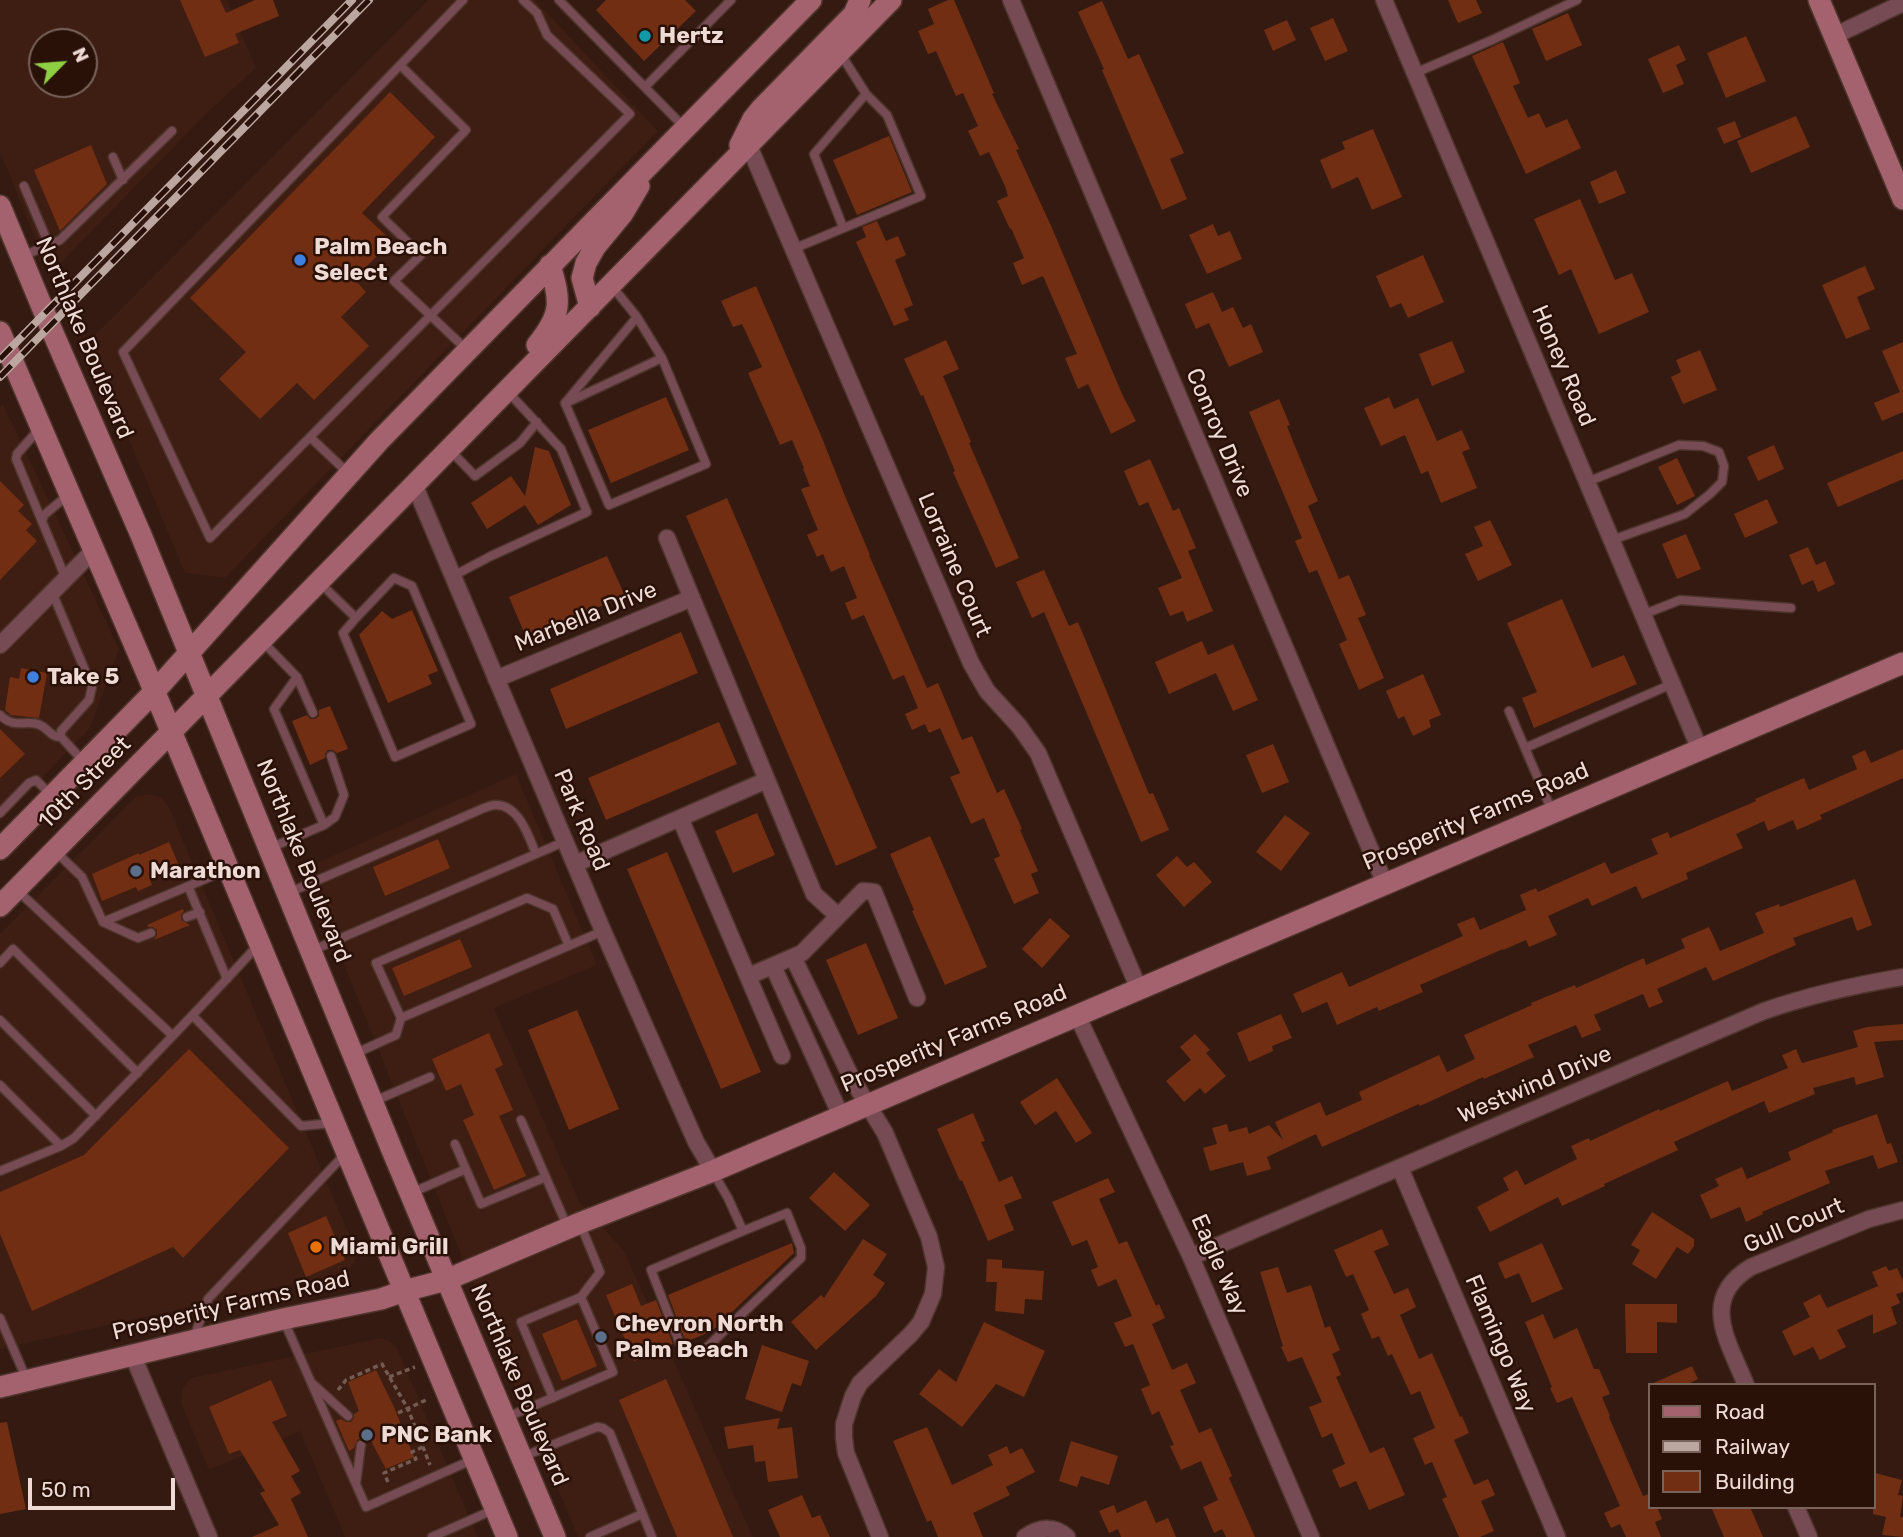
<!DOCTYPE html>
<html>
<head>
<meta charset="utf-8">
<style>
	body { margin:0 }
	#map { position:relative; width:1903px; height:1537px; overflow:hidden; background:#341a11; font-family:Rubik,sans-serif }
	canvas { display:block }
	.legend { position:absolute; left:1648px; top:1383px; width:228px; height:126px; box-sizing:border-box; background:#2a1108; border:2px solid #78625a; margin:0; padding:9px 12px; list-style:none; font-size:21px; color:#eedbd5 }
	.legend li { display:flex; align-items:center; gap:14px; height:35px }
	.legend b { width:35px; border:2px solid #78625a }
	.north { position:absolute; left:28px; top:28px; width:70px; height:70px; box-sizing:border-box; background:#2a1108; border:2px solid #78625a; border-radius:50%; rotate:65deg; font-size:19px; font-weight:700; line-height:28px; text-align:center; color:#eedbd5 }
	.north::after { content:''; display:block; margin:auto; width:24px; height:32px; background:#8ece43; clip-path:polygon(50% 0,100% 100%,50% 72%,0 100%) }
	.scale { position:absolute; left:28px; top:1478px; width:147px; height:32px; box-sizing:border-box; border:4px solid #eedbd5; border-top:0; padding-left:9px; font-size:21px; line-height:24px; white-space:nowrap; color:#eedbd5; -webkit-text-stroke:5px #2a1108; paint-order:stroke }
</style>
</head>
<body>
<div id="map">
<canvas width="1903" height="1537"></canvas>
<ul class="legend">
<li><b style="height:9px;background:#a4616e"></b>Road</li>
<li><b style="height:9px;background:#bca7a0"></b>Railway</li>
<li><b style="height:19px;background:#722e13"></b>Building</li>
</ul>
<div class="north">N</div>
<div class="scale">50 m</div>
</div>
<script>
const ctx = document.querySelector('canvas').getContext('2d');
ctx.lineJoin = 'round';
function fill(path, color) {
  ctx.fillStyle = color;
  ctx.fill(path, 'evenodd');
}
function strokePath(path, color, width, dash) {
  ctx.strokeStyle = color;
  ctx.lineWidth = width;
  ctx.lineCap = dash ? 'butt' : 'round';
  ctx.setLineDash(dash || []);
  ctx.stroke(path);
}
function write(font, color, halo, rows, align = 'center') {
  ctx.font = font + ' Rubik,sans-serif';
  ctx.lineWidth = 5;
  ctx.setLineDash([]);
  ctx.textBaseline = 'middle';
  ctx.strokeStyle = halo;
  ctx.fillStyle = color;
  for (const [text, x, y, turn = 0] of rows) {
    ctx.save();
    ctx.translate(x, y);
    ctx.rotate((+turn || 0) * Math.PI / 180);
    ctx.textAlign = isNaN(turn) ? turn : align;
    if (halo) ctx.strokeText(text, 0, 0);
    ctx.fillText(text, 0, 0);
    ctx.restore();
  }
}
fill(new Path2D(`
	M0,0H227L256,68L208,112L50,274L0,152ZM42,42H84V84H42Z
	M428,0H535L658,131L225,578L185,573L88,342Z
	M3,404L119,649L90,728L0,822V407Z
	M516,774L597,965L494,1008L579,1201L624,1251L753,1537H578L498,1346L305,868Z
	M151,794L161,797L168,805L356,1251L355,1263L347,1270L335,1275L0,1349V934L136,796Z
	M380,1338L388,1340L396,1346L478,1537H345L300,1431L209,1470L181,1403L183,1387L191,1378Z`), '#3e1d12');
fill(new Path2D(`
	M180,0H220L226,13L255,0H273L279,16L235,34L239,43L205,57Z
	M606,0H685L696,11L644,61L596,10Z
	M948,0H954L994,93L992,94L1019,149L1016,150L1052,228L1122,394L1136,421L1111,434L1088,384L1078,389L1065,358L1077,354L1043,276L1022,285L1013,263L1024,258L1011,228L1010,229L997,201L1008,196L1005,186L989,152L980,156L968,131L978,126L963,93L956,96L936,51L928,54L918,31L934,24L928,9Z
	M1448,0H1476L1482,13L1458,23Z
	M1102,1L1128,59L1139,54L1184,153L1170,159L1187,199L1162,210L1102,70L1104,69L1078,12Z
	M1568,13L1582,45L1546,61L1532,29Z
	M1333,18L1348,51L1325,61L1310,28Z
	M1287,20L1296,40L1273,51L1264,30Z
	M1746,36L1766,81L1726,98L1707,53Z
	M1503,42L1520,83L1513,86L1528,118L1539,113L1546,128L1567,119L1581,148L1526,174L1472,56Z
	M1679,45L1686,60L1676,65L1684,84L1663,93L1648,59Z
	M390,92L435,137L362,213L392,241L354,279L366,292L341,317L369,346L314,400L297,383L260,419L219,379L246,352L190,298Z
	M1796,116L1810,147L1751,173L1737,141Z
	M1735,121L1741,137L1724,144L1717,128Z
	M1373,129L1402,197L1372,210L1358,177L1332,189L1320,160L1345,149L1342,142Z
	M889,136L912,192L857,215L833,160Z
	M91,145L107,184L60,231L34,170Z
	M1616,170L1626,193L1599,204L1590,182Z
	M1580,199L1615,280L1632,273L1649,312L1599,334L1571,269L1559,275L1534,219Z
	M877,221L886,241L898,236L906,255L895,260L913,305L904,309L909,320L894,326L856,242L866,237L862,227Z
	M1213,224L1218,236L1230,231L1242,259L1207,274L1189,235Z
	M1423,255L1444,302L1408,318L1401,303L1390,308L1376,276Z
	M1865,266L1875,289L1857,297L1870,329L1846,339L1822,285Z
	M756,286L822,438L845,496L870,555H869L927,688L938,683L962,740L972,736L997,793L1004,789L1022,829L1020,830L1038,871L1031,874L1039,893L1014,904L994,859L1000,856L984,818L971,824L950,777L960,773L940,728L929,733L925,724L912,730L905,714L918,708L904,675L893,680L864,615L852,620L845,603L857,598L844,566L831,572L823,554L817,557L807,535L818,530L801,489L810,486L803,469L804,468L792,440L780,445L748,373L762,367L742,324L733,327L721,301Z
	M1213,292L1222,312L1233,307L1243,328L1251,324L1263,352L1229,367L1209,323L1196,329L1185,304Z
	M946,340L959,369L943,376L971,442L969,443L1019,558L996,568L953,472L955,471L923,395L921,396L904,359Z
	M1452,341L1465,372L1432,386L1419,354Z
	M1903,342V412L1882,421L1874,403L1900,392L1882,351Z
	M1700,350L1717,390L1683,404L1671,377L1681,372L1676,360Z
	M666,397L689,450L611,483L588,430Z
	M1389,397L1394,409L1418,398L1437,441L1462,430L1470,449L1462,452L1477,488L1441,503L1428,471L1421,474L1405,435L1381,446L1364,408Z
	M1279,399L1290,425L1287,426L1294,444L1318,501L1308,506L1339,579L1349,575L1366,615L1358,618L1384,678L1359,690L1339,644L1347,640L1317,570L1309,573L1295,541L1302,538L1249,412Z
	M1774,445L1784,469L1758,481L1747,457Z
	M535,447L549,451L571,505L538,525L525,505L487,529L471,503L511,476L525,496Z
	M1903,451V479L1838,507L1827,483Z
	M1677,458L1695,496L1677,505L1658,467Z
	M1150,459L1173,511L1179,508L1196,548L1188,551L1213,611L1187,622L1183,611L1170,616L1158,588L1182,578L1148,502L1139,506L1124,471Z
	M0,481L24,505L18,511L32,524L26,530L37,541L0,580Z
	M727,498L877,848L836,866L686,516Z
	M1767,499L1778,523L1745,538L1734,514Z
	M1490,520L1512,565L1478,581L1465,554L1483,546L1474,527Z
	M1686,534L1701,569L1677,579L1662,544Z
	M1808,547L1816,565L1825,561L1835,584L1818,592L1813,580L1802,585L1789,555Z
	M607,556L625,596L526,637L509,597Z
	M1044,570L1069,626L1078,622L1149,794L1153,793L1169,830L1141,842L1044,612L1032,618L1016,582Z
	M1562,599L1592,668L1624,655L1637,684L1534,728L1522,698L1537,692L1507,623Z
	M412,610L438,671L428,675L432,684L388,703L359,635L382,611L392,619Z
	M681,632L698,673L566,729L550,689Z
	M1202,641L1208,655L1233,644L1258,700L1233,711L1216,673L1169,694L1155,662Z
	M21,668L47,673L39,718L11,715L5,710L10,677L19,679Z
	M1423,674L1441,715L1429,720L1431,727L1413,736L1404,716L1398,719L1386,691Z
	M330,706L348,749L337,753L333,750H328L325,754V758L310,765L292,721L307,715L310,719H315L319,716V710Z
	M719,722L737,764L606,820L588,778Z
	M0,729L25,754L0,778Z
	M1273,744L1289,782L1262,793L1246,755Z
	M1903,749V778L1820,815L1822,819L1797,830L1793,820L1768,831L1764,821L1736,834L1743,848L1686,873L1688,879L1642,899L1636,886L1592,906L1588,898L1548,916L1557,935L1529,947L1526,940L1503,950V949L1420,985L1423,992L1379,1011L1377,1007L1337,1025L1327,1002L1302,1013L1293,994L1342,972L1349,987L1463,936L1457,924L1474,917L1480,930L1526,910L1520,895L1536,888L1538,892L1605,862L1611,874L1658,854L1651,839L1668,832L1670,838L1756,801L1755,799L1804,778L1809,790L1857,769L1852,756L1865,750L1871,763Z
	M757,813L775,855L733,873L715,831Z
	M1285,815L1310,833L1281,871L1256,852Z
	M930,836L987,967L945,985L912,911L914,910L890,854Z
	M438,839L450,868L385,896L373,867Z
	M169,842L180,868L150,880L152,885L138,891L136,887L102,901L92,874L139,853V855Z
	M667,852L761,1072L721,1089L627,869Z
	M1177,856L1187,867L1194,862L1212,882L1184,907L1156,875Z
	M1855,879L1872,925L1857,931L1852,917L1793,938L1796,945L1713,981L1706,967L1657,989L1663,1002L1649,1008L1643,994L1594,1015L1601,1030L1582,1038L1576,1025L1528,1045L1534,1057L1484,1079L1483,1077L1420,1106L1419,1104L1322,1147L1316,1134L1267,1157L1271,1169L1247,1176L1243,1162L1210,1171L1203,1148L1217,1144L1212,1128L1227,1124L1229,1132L1247,1127L1249,1134L1269,1125L1283,1140L1275,1122L1320,1102L1326,1116L1362,1100L1359,1092L1439,1055L1447,1072L1475,1059L1464,1035L1532,1005L1531,1003L1575,985L1576,988L1644,958L1646,965L1685,948L1681,939L1709,927L1720,951L1764,933L1755,913L1779,904L1780,907Z
	M183,909L184,911L181,915V920L190,925L154,940L157,935V930L153,927H148L147,925Z
	M1050,918L1070,936L1042,968L1022,949Z
	M460,939L472,967L404,996L392,968Z
	M866,943L898,1018L858,1035L826,960Z
	M577,1010L619,1109L569,1130L528,1030Z
	M1281,1014L1292,1038L1272,1046L1273,1051L1249,1062L1237,1033Z
	M1903,1024V1040L1874,1042L1884,1077L1856,1085L1854,1077L1813,1088L1815,1094L1769,1113L1764,1101L1674,1142L1678,1150L1604,1184L1605,1186L1562,1206L1558,1197L1490,1232L1477,1207L1509,1190L1503,1178L1517,1170L1525,1185L1577,1159L1571,1146L1589,1138L1590,1141L1659,1109L1660,1111L1728,1081L1732,1091L1788,1068L1782,1055L1796,1049L1802,1063L1858,1047L1853,1031L1867,1027Z
	M489,1033L503,1065L495,1069L513,1110L499,1116L526,1176L494,1190L463,1120L474,1115L461,1084L446,1091L432,1059Z
	M1195,1034L1210,1050L1206,1053L1226,1076L1205,1094L1200,1088L1184,1102L1166,1081L1191,1060L1180,1047Z
	M189,1049L289,1148L183,1258L173,1247L32,1311L0,1234V1192L84,1155Z
	M1057,1078L1092,1133L1076,1143L1056,1111L1035,1125L1020,1102Z
	M973,1113L985,1141L981,1142L999,1182L1012,1176L1022,1198L1004,1205L1014,1230L988,1241L962,1180L960,1181L937,1129Z
	M1877,1114L1887,1144L1891,1143L1898,1162L1878,1169L1873,1155L1825,1171L1830,1183L1762,1212L1763,1214L1746,1222L1740,1207L1711,1219L1700,1195L1719,1186L1715,1179L1742,1167L1747,1179L1791,1160L1788,1152L1833,1132L1832,1130Z
	M834,1172L870,1205L845,1231L809,1198Z
	M1108,1178L1115,1192L1099,1199L1119,1244L1127,1241L1156,1306L1159,1304L1165,1318L1152,1324L1172,1370L1187,1363L1196,1383L1180,1390L1199,1433L1211,1428L1232,1476L1229,1478L1255,1537H1226L1222,1529L1214,1533L1203,1507L1218,1500L1201,1461L1181,1470L1170,1446L1174,1445L1159,1411L1152,1415L1141,1389L1150,1385L1133,1344L1125,1347L1114,1323L1132,1316L1116,1279L1098,1287L1091,1270L1098,1267L1087,1240L1072,1246L1052,1202Z
	M1652,1212L1694,1239V1246L1688,1254L1677,1247L1656,1279L1632,1264L1640,1250L1631,1245Z
	M326,1216L345,1260L306,1277L288,1233Z
	M1382,1229L1389,1245L1374,1251L1394,1294L1408,1288L1416,1307L1400,1315L1419,1359L1432,1353L1460,1417L1462,1416L1469,1433L1454,1440L1474,1485L1488,1479L1495,1495L1481,1501L1494,1531L1480,1537H1459L1442,1499L1447,1497L1432,1462L1425,1465L1413,1438L1435,1428L1420,1391L1411,1395L1392,1354L1388,1356L1379,1336L1372,1339L1361,1314L1369,1310L1353,1274L1346,1277L1334,1250Z
	M863,1239L887,1254L873,1275L885,1283L876,1296L816,1350L791,1322L821,1295L824,1298Z
	M792,1243L794,1253L712,1331L688,1341L685,1340L668,1295Z
	M1542,1243L1563,1289L1532,1303L1519,1273L1505,1279L1498,1263Z
	M987,1259L1002,1260V1268L1044,1271L1042,1300L1025,1299L1024,1314L995,1311L997,1282H986Z
	M1886,1266L1889,1271L1897,1268L1903,1281V1292L1896,1294L1900,1303L1891,1307L1897,1324L1873,1334V1314L1837,1330L1846,1347L1820,1360L1813,1347L1794,1356L1782,1331L1810,1317L1803,1303L1820,1294L1827,1308L1878,1286L1872,1272Z
	M1278,1267L1287,1293L1311,1285L1325,1328L1330,1326L1340,1350L1332,1354L1341,1375L1336,1377L1370,1453L1384,1447L1405,1495L1369,1510L1356,1481L1340,1488L1332,1470L1345,1464L1332,1433L1322,1438L1309,1407L1322,1402L1302,1357L1288,1362L1281,1347L1283,1346L1260,1272Z
	M632,1284L641,1306L656,1300L673,1344L634,1361L606,1295Z
	M1625,1304H1677V1323L1657,1322V1353H1626Z
	M1543,1314L1554,1339L1577,1328L1594,1369H1599L1610,1394L1602,1397L1610,1416L1609,1417L1643,1496L1649,1494V1507H1657L1662,1519L1655,1522L1661,1537H1626L1620,1524L1611,1528L1604,1513L1620,1506L1572,1397L1557,1403L1550,1388L1552,1387L1525,1322Z
	M577,1319L597,1366L562,1381L542,1334Z
	M984,1322L1045,1351L1024,1397L996,1384L962,1427L919,1394L939,1369L956,1382Z
	M762,1345L809,1361L801,1386L792,1383L782,1412L745,1399Z
	M1692,1366L1698,1379L1686,1385H1649Z
	M376,1370L394,1407L414,1457L386,1469L371,1441L367,1443L362,1439H358L354,1448L349,1451L336,1421L341,1419L346,1422H351L354,1418V1414L359,1411L348,1382Z
	M666,1379L695,1446L733,1537H677L619,1400Z
	M271,1380L287,1416L272,1422L300,1471L291,1476L301,1493L291,1499L308,1537H252L279,1525L260,1493L265,1491L240,1450L229,1454L209,1407Z
	M780,1418L777,1429L792,1427L798,1478L768,1482L765,1461L755,1462L753,1445L728,1449L724,1427Z
	M7,1422L26,1509L0,1514V1423Z
	M927,1427L952,1485L993,1465L988,1455L1007,1446L1010,1454L1022,1448L1035,1472L1006,1487L1010,1495L973,1513L983,1537H938L931,1520L927,1522L893,1441Z
	M1071,1441L1118,1456L1109,1485L1081,1476L1077,1487L1059,1481Z
	M1875,1473L1902,1480L1898,1495L1903,1496L1900,1517H1903V1537L1882,1535L1886,1517L1873,1514V1482Z
	M802,1495L812,1518L820,1515L830,1537H780L768,1510Z
	M1146,1500L1156,1523L1168,1518L1176,1537H1121L1118,1529L1109,1533L1099,1511L1114,1505L1117,1513Z
	M1711,1507H1750L1763,1537H1724Z`), '#722e13');
const lane = new Path2D(`
	M463,0L123,352L210,538L630,114L547,35L537,13L523,0
	M559,0L685,128
	M400,65L466,130L382,217L421,255L394,281L467,350
	M1415,73L1492,40L1577,0
	M645,87L731,0
	M113,157L123,180
	M24,186L49,245
	M843,227L814,154L866,94
	M793,249L921,196L887,115L866,94L840,53
	M23,256L60,240L172,131
	M611,285L637,317L662,358L706,464L609,505L565,403L637,317
	M566,403L662,358
	M40,428L17,454L16,459L66,579
	M310,437L348,473
	M449,449L475,476L520,443L537,422
	M1587,482L1679,445L1703,446L1719,452L1724,466L1722,482L1710,494L1685,514L1612,540
	M42,521L44,515L68,495
	M453,576L491,556L587,512L561,449L508,392
	M321,584L356,618L343,633L395,757L471,724L412,586L394,578L356,618
	M52,592L92,687L89,700L61,731V737L83,761
	M1642,615L1680,600L1791,608
	M263,642L297,677L274,709L324,825L270,848
	M297,677L313,713
	M1509,711L1552,811
	M0,715C15,730 26,719 40,725C49,729 50,737 61,737
	M1525,748L1672,684
	M0,813L29,783L36,780L50,794
	M324,825L335,817L344,795L331,756
	M55,851L82,877L103,922L229,869
	M188,886L227,979
	M17,890L172,1035
	M288,893L475,812C482,809 489,805 496,805C519,805 529,837 536,854
	M187,917L200,912
	M103,922L138,938L151,933
	M311,951L566,841
	M0,963L13,949L138,1073
	M193,1016L301,1126L333,1123
	M401,1018L376,963L527,898L553,909L569,946
	M0,1020L96,1116
	M354,1054L396,1035L401,1018L603,931
	M0,1085L61,1146
	M372,1102L430,1077
	M521,1120L567,1226
	M455,1144L481,1204L546,1177
	M0,1171L61,1146L74,1138C136,1074 198,1011 258,945
	M714,1174L728,1198L743,1231L787,1213L801,1248V1258L705,1349L691,1351L680,1344L651,1270L743,1231
	M411,1193L466,1169
	M0,1318L26,1378
	M284,1321L366,1507L474,1459
	M194,1337L208,1299L345,1154
	M313,1384L348,1416
	M553,1398L521,1322L581,1297
	M505,1418L613,1372L581,1297L600,1272L581,1226
	M522,1457L597,1427L603,1428L610,1433L652,1537
	M356,1484L361,1445
	M432,1537L493,1510
	M590,1537L642,1514`);
const street = new Path2D(`
	M1011,0L1385,884
	M1384,0L1700,750
	M1834,36L1903,3
	M749,146L971,663L987,691L1019,726L1038,753L1139,989
	M414,484L603,931L696,1142L713,1171
	M667,538L814,894L838,916
	M0,645L95,549
	M496,679L692,598
	M680,818L782,1056
	M575,864L767,780
	M793,957L852,1079L885,1133L929,1237L936,1267L933,1294L921,1322L911,1334L860,1383L853,1396L844,1424V1438L846,1453L880,1537
	M773,966L841,1116
	M749,976L802,953L863,891L874,892L917,998
	M1077,1015L1191,1257L1311,1537
	M1400,1168L1557,1537
	M1191,1257L1764,1011C1810,995 1855,985 1903,977
	M133,1356L209,1537
	M1746,1385C1729,1342 1698,1299 1751,1267L1869,1219L1903,1210
	M1796,1507L1809,1537
	M1025,1537C1039,1527 1054,1525 1067,1537`);
const secondary = new Path2D(`
	M1819,0L1903,199
	M740,145L753,119L761,109L854,14L860,0
	M0,206L50,326L141,535L392,1150L555,1537
	M590,307L582,278L586,263L595,247L623,213L639,186
	M0,332L148,676L507,1537
	M537,345C562,314 561,302 550,265
	M0,849L155,691L379,441L811,0
	M0,906L891,0
	M0,1387L283,1319L381,1299L404,1291L446,1280L580,1223L713,1171L1903,663`);
strokePath(lane, '#4e352c', 11);
strokePath(street, '#4e352c', 19);
strokePath(secondary, '#4e352c', 24);
strokePath(new Path2D(`
	M389,1377L415,1367
	M338,1390L346,1380L382,1364L408,1409L430,1465
	M398,1413L426,1400
	M388,1482L384,1473L416,1459L412,1452L423,1447`), '#735b53', 3.5, [5, 3.5]);
strokePath(lane, '#764b53', 8);
strokePath(street, '#764b53', 16);
strokePath(secondary, '#a4616e', 21);
const rail = new Path2D(`
	M0,359L352,0
	M0,377L369,0`);
strokePath(rail, '#bca7a0', 8);
strokePath(rail, '#2a1108', 5, [16]);
for (const [x, y, r, color] of [
	[645,36,7,"#0f9aa8"],
	[300,260,7,"#3f7fe0"],
	[33,677,7,"#3f7fe0"],
	[136,871,7,"#5c6f8a"],
	[316,1247,7,"#e8710a"],
	[601,1337,7,"#5c6f8a"],
	[367,1435,7,"#5c6f8a"]
]) {
  const dot = new Path2D();
  dot.arc(x, y, r, 0, 2 * Math.PI);
  ctx.fillStyle = color;
  ctx.fill(dot);
  strokePath(dot, '#2a1108', 2.5);
}
write('bold 23px', '#eedbd5', '#2a1108', [
	["Hertz",659,36],
	["Palm Beach",314,247],
	["Select",314,273],
	["Take 5",47,677],
	["Marathon",150,871],
	["Miami Grill",330,1247],
	["Chevron North",615,1324],
	["Palm Beach",615,1350],
	["PNC Bank",381,1435]
], 'left');
write('23px', '#eedbd5', '#2a1108', [
	["Northlake Boulevard",84,338,67],
	["Honey Road",1563,366,67],
	["Conroy Drive",1219,433,67],
	["Lorraine Court",954,565,67],
	["Marbella Drive",586,617,-22],
	["10th Street",85,783,-45],
	["Prosperity Farms Road",1476,817,-23],
	["Park Road",581,820,67],
	["Northlake Boulevard",303,861,68],
	["Prosperity Farms Road",954,1039,-23],
	["Westwind Drive",1535,1085,-23],
	["Gull Court",1794,1226,-23],
	["Eagle Way",1219,1265,66],
	["Prosperity Farms Road",231,1306,-13],
	["Flamingo Way",1500,1344,67],
	["Northlake Boulevard",519,1385,67]
]);
</script>
</body>
</html>
